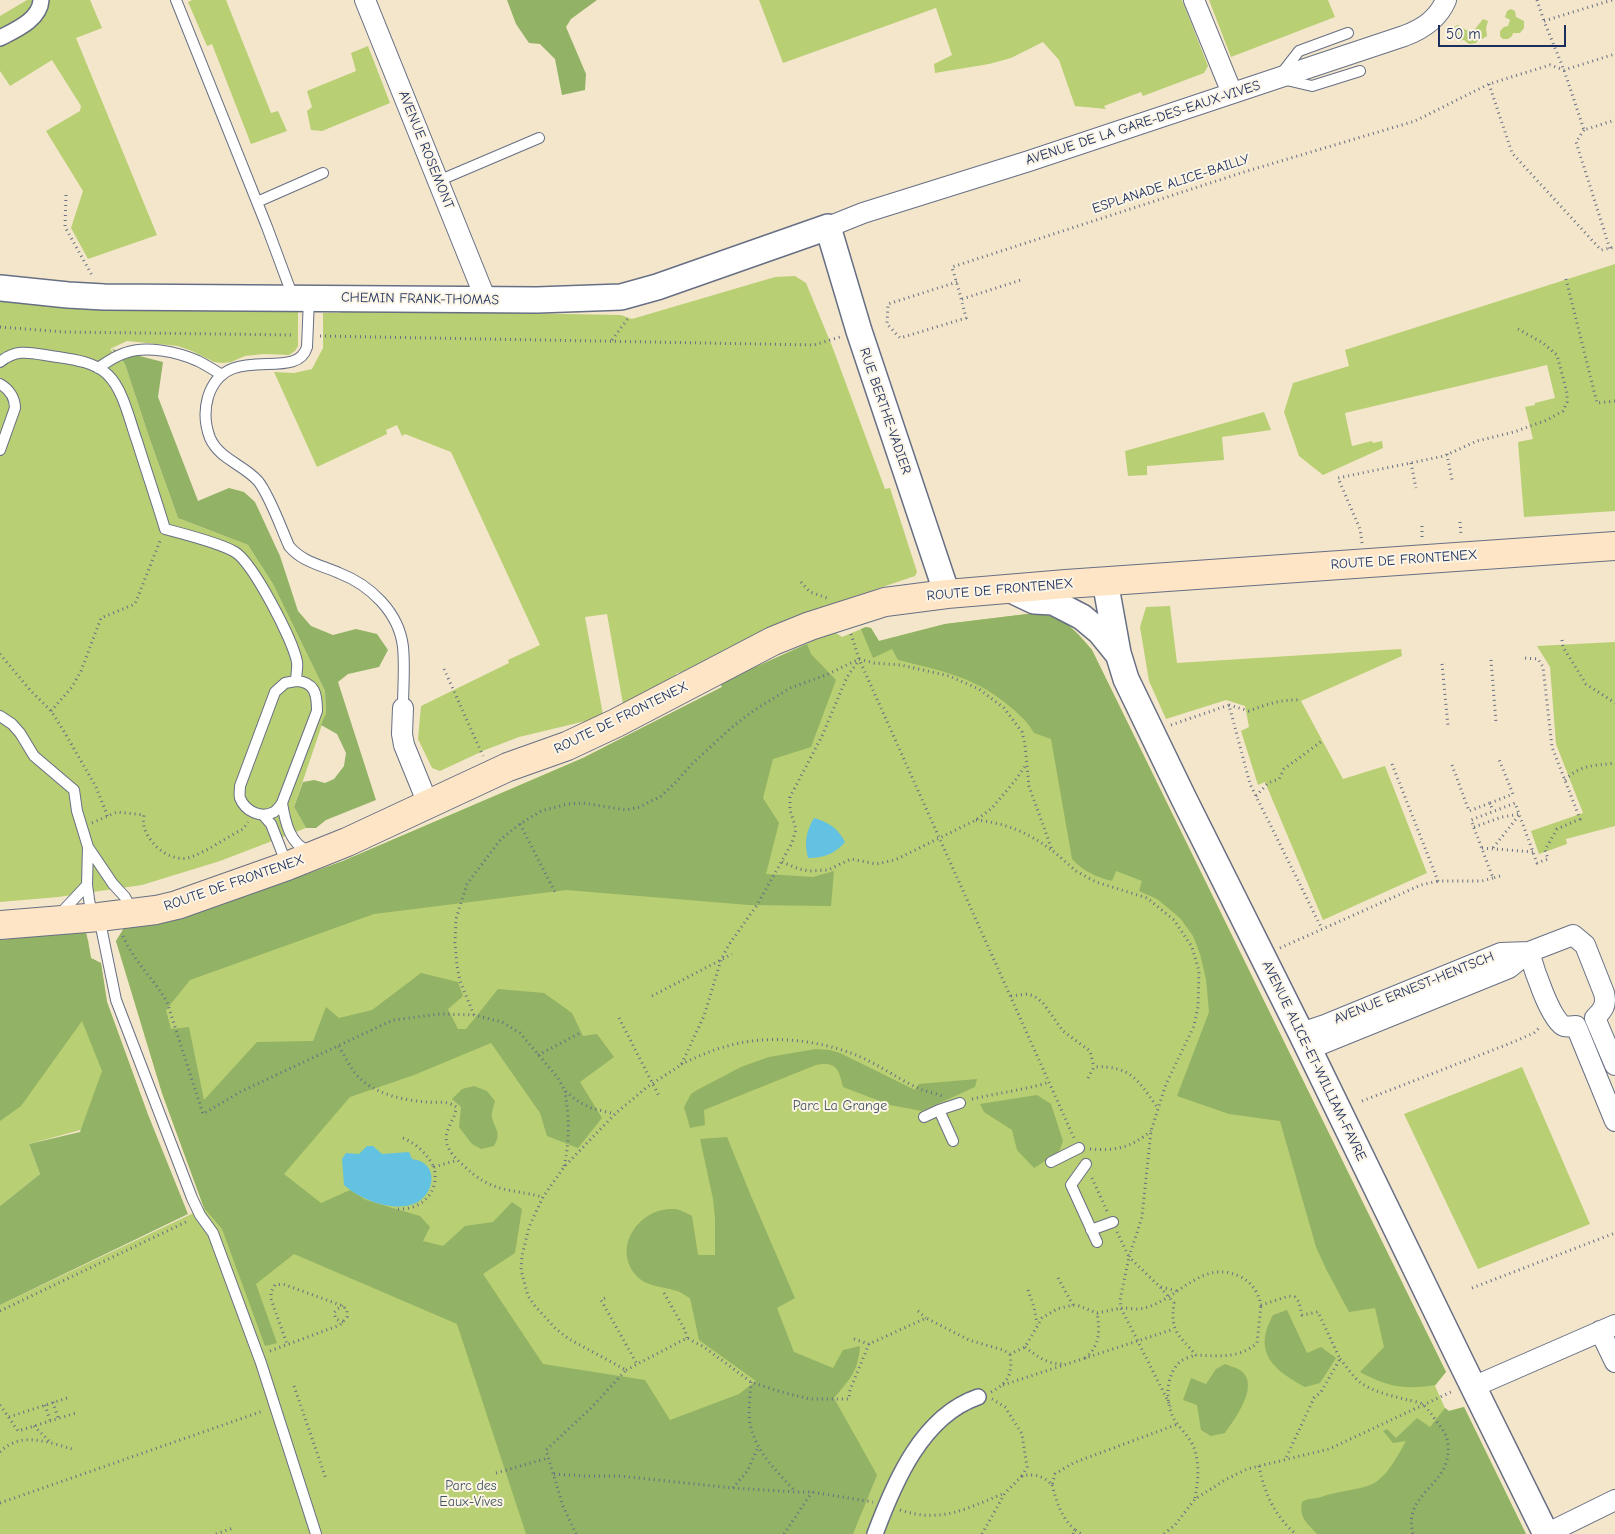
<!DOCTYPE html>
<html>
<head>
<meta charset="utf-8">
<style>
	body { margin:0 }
	#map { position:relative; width:1615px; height:1534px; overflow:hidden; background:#f3e6cb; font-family:"Comic Neue",sans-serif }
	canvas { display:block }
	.scale { position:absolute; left:1438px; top:25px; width:128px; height:22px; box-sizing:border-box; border:2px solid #1b2f5e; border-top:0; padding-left:6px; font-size:15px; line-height:18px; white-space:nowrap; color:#1b2f5e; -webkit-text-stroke:4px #fcf5e5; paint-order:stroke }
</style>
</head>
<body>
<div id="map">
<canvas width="1615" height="1534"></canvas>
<div class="scale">50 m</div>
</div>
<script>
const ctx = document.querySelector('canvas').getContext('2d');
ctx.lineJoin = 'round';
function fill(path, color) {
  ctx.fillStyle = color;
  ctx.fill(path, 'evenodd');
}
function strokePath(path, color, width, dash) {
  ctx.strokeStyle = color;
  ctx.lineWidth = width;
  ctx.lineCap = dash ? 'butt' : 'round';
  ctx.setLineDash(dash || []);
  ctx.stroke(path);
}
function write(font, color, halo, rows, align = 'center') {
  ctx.font = font + ' "Comic Neue",sans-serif';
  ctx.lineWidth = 4;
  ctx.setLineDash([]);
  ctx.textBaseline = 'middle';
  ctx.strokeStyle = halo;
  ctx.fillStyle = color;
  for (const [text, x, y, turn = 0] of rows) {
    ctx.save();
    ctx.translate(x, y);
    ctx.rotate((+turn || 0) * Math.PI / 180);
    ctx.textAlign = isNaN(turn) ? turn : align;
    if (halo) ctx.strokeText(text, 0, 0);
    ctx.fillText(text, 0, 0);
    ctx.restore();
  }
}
fill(new Path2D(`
	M27,0H90L102,28L76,38L157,235L88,259L71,228L83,191L46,131L80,111L81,106L52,60L10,86L0,71V16Z
	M192,0H226L271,113L278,111L287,131L251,144L212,44L207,46L188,2Z
	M759,0H1182L1208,66L1204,73L1143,96L1141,92L1104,106L1106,109L1075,106L1059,60L1043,42L1011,58L989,64L935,73L934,64L952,55L936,8L783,63Z
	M1209,0H1328L1335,17L1231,57Z
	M1511,9L1515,11L1516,17L1524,21V28L1520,33H1513L1512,36L1508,39H1503L1500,36V31L1504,27L1508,26L1510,20L1505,17L1507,11Z
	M1483,19L1488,21L1486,28L1487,36L1482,39H1479L1476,43L1469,44L1464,40L1458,41L1452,37C1450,31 1453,27 1458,25L1466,30L1475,29Z
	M368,46L390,103L322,131L311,130L307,111L312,107L307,91L356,71L351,53Z
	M1615,264V511L1524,517L1518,442L1533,439L1525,407L1535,405V403L1555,398L1547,365L1345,413L1352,446L1372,441L1373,443L1382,441L1383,448L1323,475L1299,456L1284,412L1293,383L1349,366L1345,350Z
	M795,276L806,283L832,346L885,489L890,488L917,572L915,576L835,603L767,632L686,672L677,673L674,677L623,704L607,614L585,617L603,715L594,719L519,737L485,750L440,771L432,768L418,739L421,706L509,663L508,660L540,645L451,452L405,434L402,436L397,425L386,430L387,434L317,467L274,372L294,373L312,369L323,348V313H340L341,310L621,315L632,319L775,277Z
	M0,300L60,306L298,310V346L295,351L289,355L264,354L245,356L231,362L222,363L214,362L192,351L178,346L127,341L110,349L125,364L149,437L178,518L248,545L273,584L325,691L326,713L294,807L306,828L220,861L142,885L58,897L0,902Z
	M1264,412L1271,430L1222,437L1224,460L1147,466V475L1128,476L1125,451Z
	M1170,606L1177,663L1401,649L1402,656L1301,701L1343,779L1385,766L1427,873L1323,920L1265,782L1258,785L1241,731L1249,727L1245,706L1226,700L1166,719L1149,681L1140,627L1146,607Z
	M1027,614C1034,614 1044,614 1051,616C1068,621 1081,637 1092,650L1446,1372L1435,1386L1445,1408L1449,1411L1464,1407L1526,1534H0V1305L204,1208L162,1093L116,941L124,928L166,922L243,897L343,861L583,758L722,687L720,683L830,633H836L842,637L866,627L871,628L879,641L945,624Z
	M1615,642V826L1566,839L1567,844L1539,854L1531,831L1583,813L1556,744L1550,667L1537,646Z
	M88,939L91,958L101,963L107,1002L147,1112L29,1144L40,1174L0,1206V940Z
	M1522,1067L1590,1224L1478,1269L1404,1114Z`), '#b9cf73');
fill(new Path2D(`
	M507,0H597L571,19L566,27L586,74L585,90L562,95L555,59L540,44L529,43L516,24Z
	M112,349L163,362L158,397L198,501L229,488L244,492L255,502L280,556L298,611L311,626L333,635L356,629L377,634L388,650L379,667L348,674L338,682L376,800L326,820L316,828H306L294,807L303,782L314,780L325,783L334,779L344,766L346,753L337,734L321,725L326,713L325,691L273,584L248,545L178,518L149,437L125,364Z
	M1027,614C1034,614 1044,614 1051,616C1068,621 1081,637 1092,650L1446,1372L1435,1385C1404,1390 1388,1387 1360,1372L1384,1347L1375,1308L1349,1312L1326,1269L1316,1247L1280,1121L1229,1114L1177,1096L1209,1012L1206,979L1200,954L1193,936L1180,918L1157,899L1139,891L1142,881L1116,871L1112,881C1096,877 1083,871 1072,859L1051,739L1034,733C1027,721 1019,714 1008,705C975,677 939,670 898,660L892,649L873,658L861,629L866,627L871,628L879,641L945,624Z
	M807,644L811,654L836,680L811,747L773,759L763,798L779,823L766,874L813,877L834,871L831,906L749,905L566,890L374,914L190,980L166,1010L171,1029L189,1027L204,1100L257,1042L313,1041L326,1007L339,1018L372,1010L421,973L458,982L463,996L448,1009L458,1029H466L498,989L544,993L572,1013L583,1036L597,1034L614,1057L580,1082L602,1118L578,1148L547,1136L540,1113L491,1043L414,1075L350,1097L284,1174L321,1203L350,1190L366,1200L420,1216L430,1227L423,1241L443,1246L465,1226L493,1222L512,1202L522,1209L515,1253L483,1274L543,1364L645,1380L670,1420L739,1394L756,1381L699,1340L690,1298C686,1296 681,1292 677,1291C662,1286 645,1287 635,1274C612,1245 641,1207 674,1209C680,1209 686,1213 692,1216L698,1255H715V1219L713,1199L700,1139L727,1137L751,1196L795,1298L777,1308L794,1352L833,1368L843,1350L860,1346C858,1372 850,1379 834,1398L877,1475L853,1534H526L457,1324L294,1254L256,1284L277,1343L265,1346L222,1229L204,1208L162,1093L116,941L124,928L166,922L243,897L343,861L583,758L722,687L720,683Z
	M86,931L91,958L101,963L107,1002L147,1112L188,1214L0,1305V1206L40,1174L29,1144L80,1132L102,1071L82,1021L21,1106L0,1121V940Z
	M816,1049L830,1050L840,1053L915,1090L919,1084L977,1079L975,1087L922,1111L890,1105L843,1087C839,1070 837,1061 816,1065L704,1110L705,1125L690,1128L684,1107L691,1094L697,1090L741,1067L769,1057Z
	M474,1086L487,1091L495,1101C494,1106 491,1112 492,1118C495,1129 502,1133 494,1146L481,1149L472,1144L459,1127L461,1107L452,1099L462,1089Z
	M1037,1095L1051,1104L1063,1141L1059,1152L1034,1168L1017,1150L1012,1130L984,1112L980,1104Z
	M1287,1310L1307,1353L1321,1347L1336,1358L1320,1383L1305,1387C1274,1370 1252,1353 1273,1315Z
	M1225,1364C1229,1366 1235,1367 1240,1370C1261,1384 1235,1419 1225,1433L1211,1436L1201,1430L1197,1405L1183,1400L1191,1378L1206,1384L1216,1369Z
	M1464,1407L1526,1534H1317C1307,1523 1299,1518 1302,1502C1308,1498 1314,1499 1321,1497C1337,1491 1354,1491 1370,1485C1386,1479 1398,1455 1406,1441L1393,1443L1383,1431L1387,1429L1396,1438L1417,1418L1430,1427L1445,1408L1449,1411Z`), '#92b265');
fill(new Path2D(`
	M814,818C828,822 838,828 845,842C835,854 824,858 808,858C804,843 806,831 814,818Z
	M367,1146H373L382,1154L409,1152L412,1159C439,1162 436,1193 416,1203C394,1213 361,1200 344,1185L342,1159L346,1153L359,1154Z`), '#63c1e1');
const service = new Path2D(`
	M176,0L267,227L293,297
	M1348,33L1299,51L1278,78L1312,86L1360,71
	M438,181L539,138
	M257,202L323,173
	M309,299L307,347C296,384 226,339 208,397C204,411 205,425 210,438C220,460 243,464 258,481C270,496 281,528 289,546C302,562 321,565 339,573C370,585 399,612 403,647C405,667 403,688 403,708
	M0,362C17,348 31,353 51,356C70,359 94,361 108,375C123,389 130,422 137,441C146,470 156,499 165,529C184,534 220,543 235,552C253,563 293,640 297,662C298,667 296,675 296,681
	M98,368C107,362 115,356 125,353C146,345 178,352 198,361C206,365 214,370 222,375
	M0,384C9,389 15,398 15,408L0,450
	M296,681C315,682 317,694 317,711L282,803C280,806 277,810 274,812C261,819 245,811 240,798C239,795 240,790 240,786L275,692L285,683Z
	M0,716L12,724L20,733L34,756L74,790L77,811L88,847L113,884L125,897L132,910
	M282,803C285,821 290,846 310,851
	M263,815L271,824L287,865
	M88,847L87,885L89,899L90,905L99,917L116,1000L192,1198L200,1215L213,1233L261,1363L316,1534
	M59,915L87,885
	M924,1117L939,1110
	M953,1141L939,1110L960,1103
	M1051,1162L1079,1148
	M1086,1164L1071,1185L1097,1242
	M1091,1230L1113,1222`);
const pedestrian = new Path2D(`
	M0,38C15,30 40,20 41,0
	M875,1534C894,1483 922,1416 978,1397`);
const minor = new Path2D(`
	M365,0L486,300
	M1194,0L1232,93
	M828,227L863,213L1029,161L1404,36C1423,29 1438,19 1446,0
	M403,708L402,734L404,745L428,804
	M1301,1033L1325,1025L1501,953L1529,952L1573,935L1585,945L1604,993C1607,1005 1603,1010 1595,1018L1615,1065
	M1309,1049L1509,968L1529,952C1533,966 1551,1022 1564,1026C1568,1027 1573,1026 1576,1026L1615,1121
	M1600,1331L1615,1362
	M1473,1387L1615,1325
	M1546,1534L1615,1500`);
const tertiary = new Path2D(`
	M0,288L68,295L104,297L537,300L621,297L657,287L828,227L859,331L947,594
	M1105,581L1118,653L1126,679L1183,797L1301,1033L1463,1366L1546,1534
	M1009,589L1034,601L1053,602L1082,617L1100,632L1117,653`);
const secondary = new Path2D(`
	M0,925L99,917L156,910L177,905L287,866L347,842L508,767L567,746L616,723L773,641L810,626L885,602L947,594L1066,584L1615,546`);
strokePath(service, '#676f84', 12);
strokePath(pedestrian, '#676f84', 18);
strokePath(minor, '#676f84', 22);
strokePath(tertiary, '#676f84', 28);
strokePath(secondary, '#676f84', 30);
strokePath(new Path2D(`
	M1537,0L1544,21
	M1612,0L1544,21L1564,70L1584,130L1615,120
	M1489,84L1512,153L1601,250L1615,247
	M1584,130L1576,142L1610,249
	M66,195L65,227L93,277
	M1566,279L1597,403L1615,401
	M957,282L888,304L887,324L900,338L966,318C962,301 957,284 952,267L1244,172L1415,121L1489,84L1550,65L1564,70L1615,54
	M962,299L1021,280
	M0,327L65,332L294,335
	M320,336L814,345L840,337
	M612,340L629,317
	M1447,454L1452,480
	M1411,463L1416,488
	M1460,522L1461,536
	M1422,526V539
	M1362,543L1360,529L1338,478L1444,456L1477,441L1514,432L1547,420L1563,411L1567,402V393L1557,355L1543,343L1518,329
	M801,582L810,592L827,598
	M851,634L859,659L1074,1138
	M1562,640L1563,647L1586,684L1615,703
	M0,654L30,690L51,711L62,728L96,787L108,817
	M1491,660L1496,722
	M1442,664L1448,726
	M444,669L483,756
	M1229,705L1249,711C1267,704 1282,699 1301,700
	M51,711L72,687L81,671L101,618L135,604L160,541
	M1171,725L1229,705L1250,784L1322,929
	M1392,764L1438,881H1482L1493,878
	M1452,765L1469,811L1490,803L1493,811
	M1565,780C1581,764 1594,766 1615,763
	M1256,796L1268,783L1279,779L1284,769L1322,741
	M1490,803L1513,794L1498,757
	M976,820C1005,823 1028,832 1051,850
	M92,823L117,812L144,815C142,827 146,834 153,843C161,853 178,862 191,857C208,851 227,837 243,829L248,822
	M520,824L556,894
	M1474,827L1502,817L1520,814L1493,848
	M1482,848L1534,852
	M782,862L799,869L809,871L828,870L851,859L876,864L895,860L976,820L991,809L1014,782L1026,765
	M1500,876L1493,878L1471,820L1515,803L1537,863L1548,859L1545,850L1557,829L1580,819L1552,747L1543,667L1538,659L1524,658
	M123,936C134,962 154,979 167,1002L203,1114L240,1092L393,1020L440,1014L474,1015L502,1022L520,1033L558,1078L565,1091L579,1102L591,1108L615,1114
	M1280,948L1421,885L1438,881
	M652,996L732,954
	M1011,996L1027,994L1034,996L1043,1003L1063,1031L1090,1051L1094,1067
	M474,1015L460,981L457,966L455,943L456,919L467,884L501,839L520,824L541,811L568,804L583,803L626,810L640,807L651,801L660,797L675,783L692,764L731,728L753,711L790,688L826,675L859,659L874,663L901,665L949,676L979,689L1004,708L1022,732L1025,745L1029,786L1052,850L1076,871L1096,882L1147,898L1174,920L1192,947L1199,971L1198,1007L1194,1026L1166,1084L1151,1131L1142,1217L1129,1257L1160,1287L1174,1303C1170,1332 1178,1334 1196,1355C1218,1356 1239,1359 1257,1343L1261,1305
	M619,1018L659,1096
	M339,1046C344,1055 349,1065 355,1073C371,1093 401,1100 426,1102C436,1103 447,1100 456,1107C456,1120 443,1129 447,1144C449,1152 457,1160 463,1165C492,1193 507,1188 543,1197
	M538,1055L582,1032
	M681,1064C695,1058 709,1051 724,1047C765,1034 816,1039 856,1055C878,1064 898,1079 920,1089C927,1092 935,1093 942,1096
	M1088,1078L1094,1067C1130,1065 1138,1080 1157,1107
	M972,1099C998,1093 1024,1090 1050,1082
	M1362,1101L1511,1043L1534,1033L1539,1028
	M403,1138C417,1144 427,1154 434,1167
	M1090,1149C1116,1151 1130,1148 1151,1131
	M564,1166C570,1141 569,1117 565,1091
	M1092,1178L1107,1211
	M398,1209C422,1210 440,1192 434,1167L458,1160
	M1117,1232L1129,1257L1120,1300L1121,1308C1128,1308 1137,1310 1144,1308C1178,1300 1201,1259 1239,1276C1252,1282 1258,1292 1261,1305L1289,1296L1295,1297L1299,1302L1302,1315L1318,1312L1340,1359L1321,1392L1314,1398L1285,1460
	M1058,1278L1073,1305
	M1161,1287L1177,1291
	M1472,1288L1615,1233
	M1028,1290L1034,1307L1037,1324
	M664,1293L685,1330L687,1338
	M605,1298L601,1300L637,1364
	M0,1311L188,1221
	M918,1311L926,1318
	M343,1322L336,1319L334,1313L337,1309L343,1306
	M854,1339L869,1344
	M1025,1347C1038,1357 1048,1365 1065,1364
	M270,1351L340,1325L347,1317V1310L343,1306L283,1284L275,1285L271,1292V1299L287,1344
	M1085,1358C1100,1346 1100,1331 1097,1313
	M1340,1359C1347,1367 1353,1377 1361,1383C1374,1392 1392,1396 1408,1400C1412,1401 1419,1402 1422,1404C1428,1408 1433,1417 1437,1422C1443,1429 1448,1437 1448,1446C1451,1487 1402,1492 1413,1534
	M626,1370L687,1338L704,1347L751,1382L781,1392L810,1399H849L850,1390L869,1344L926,1318L969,1340L1003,1350L1010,1354L1025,1347L1042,1318L1057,1309L1073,1305L1079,1306L1097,1313L1121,1308L1171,1407
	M751,1382C750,1395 748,1411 750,1424C756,1452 777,1472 795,1491
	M1003,1385L1174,1329
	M294,1386L326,1479
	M991,1392C1008,1383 1013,1374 1010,1354
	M992,1399L1005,1407L1022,1434L1027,1467L1022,1476C1035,1473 1043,1476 1052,1485L1055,1474L1073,1463L1178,1424
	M53,1402L58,1418
	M0,1405L18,1431L76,1413
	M45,1405L50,1420
	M9,1417L70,1397
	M34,1426L51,1443
	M0,1452C4,1448 8,1445 13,1443C30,1435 55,1444 72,1449
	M1259,1466C1264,1492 1275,1517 1296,1534
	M496,1473L548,1458
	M554,1474L585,1476H620L733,1488L796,1492H812L873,1502
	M1052,1485C1057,1503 1061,1517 1075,1530
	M733,1488L748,1470L758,1447
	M1195,1498C1198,1481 1200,1465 1194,1448C1190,1437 1180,1429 1174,1419C1165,1403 1165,1374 1181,1361C1185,1358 1191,1357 1195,1355
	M0,1503L263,1411
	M900,1510C942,1524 967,1508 1005,1493
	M216,1534L233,1528
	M576,1534L563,1506L546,1450L590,1409L626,1370L569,1339L556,1329L535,1306L528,1296L521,1270L522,1256L529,1227L543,1197L564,1167L615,1114L647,1087L681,1065L704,1016L721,960L728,946L757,905L792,843L796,829L790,810V797L822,736L847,677L859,660
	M784,1534L812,1492
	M982,1534L1005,1493L1022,1476
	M1073,1534L1075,1530L1081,1534
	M1164,1534L1175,1525L1195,1499L1225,1480L1247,1469L1329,1449L1453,1391`), '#676f84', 3, [1, 4]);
strokePath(service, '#fff', 10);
strokePath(pedestrian, '#fff', 15);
strokePath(minor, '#fff', 20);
strokePath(tertiary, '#fff', 25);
strokePath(secondary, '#fee5c5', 28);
write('14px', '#1b2f5e', '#fcf5e5', [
	["AVENUE DE LA GARE-DES-EAUX-VIVES",1143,123,-18],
	["AVENUE ROSEMONT",426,150,68],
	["ESPLANADE ALICE-BAILLY",1171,184,-18],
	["CHEMIN FRANK-THOMAS",420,299,1],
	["RUE BERTHE-VADIER",885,411,71],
	["ROUTE DE FRONTENEX",1404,560,-4],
	["ROUTE DE FRONTENEX",1000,590,-5],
	["ROUTE DE FRONTENEX",621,718,-26],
	["ROUTE DE FRONTENEX",234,883,-19],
	["AVENUE ERNEST-HENTSCH",1414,988,-22],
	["AVENUE ALICE-ET-WILLIAM-FAVRE",1314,1061,64]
]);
write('14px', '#425763', '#fcf5e5', [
	["Parc La Grange",840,1106],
	["Parc des",471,1486],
	["Eaux-Vives",471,1502]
]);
</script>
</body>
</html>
